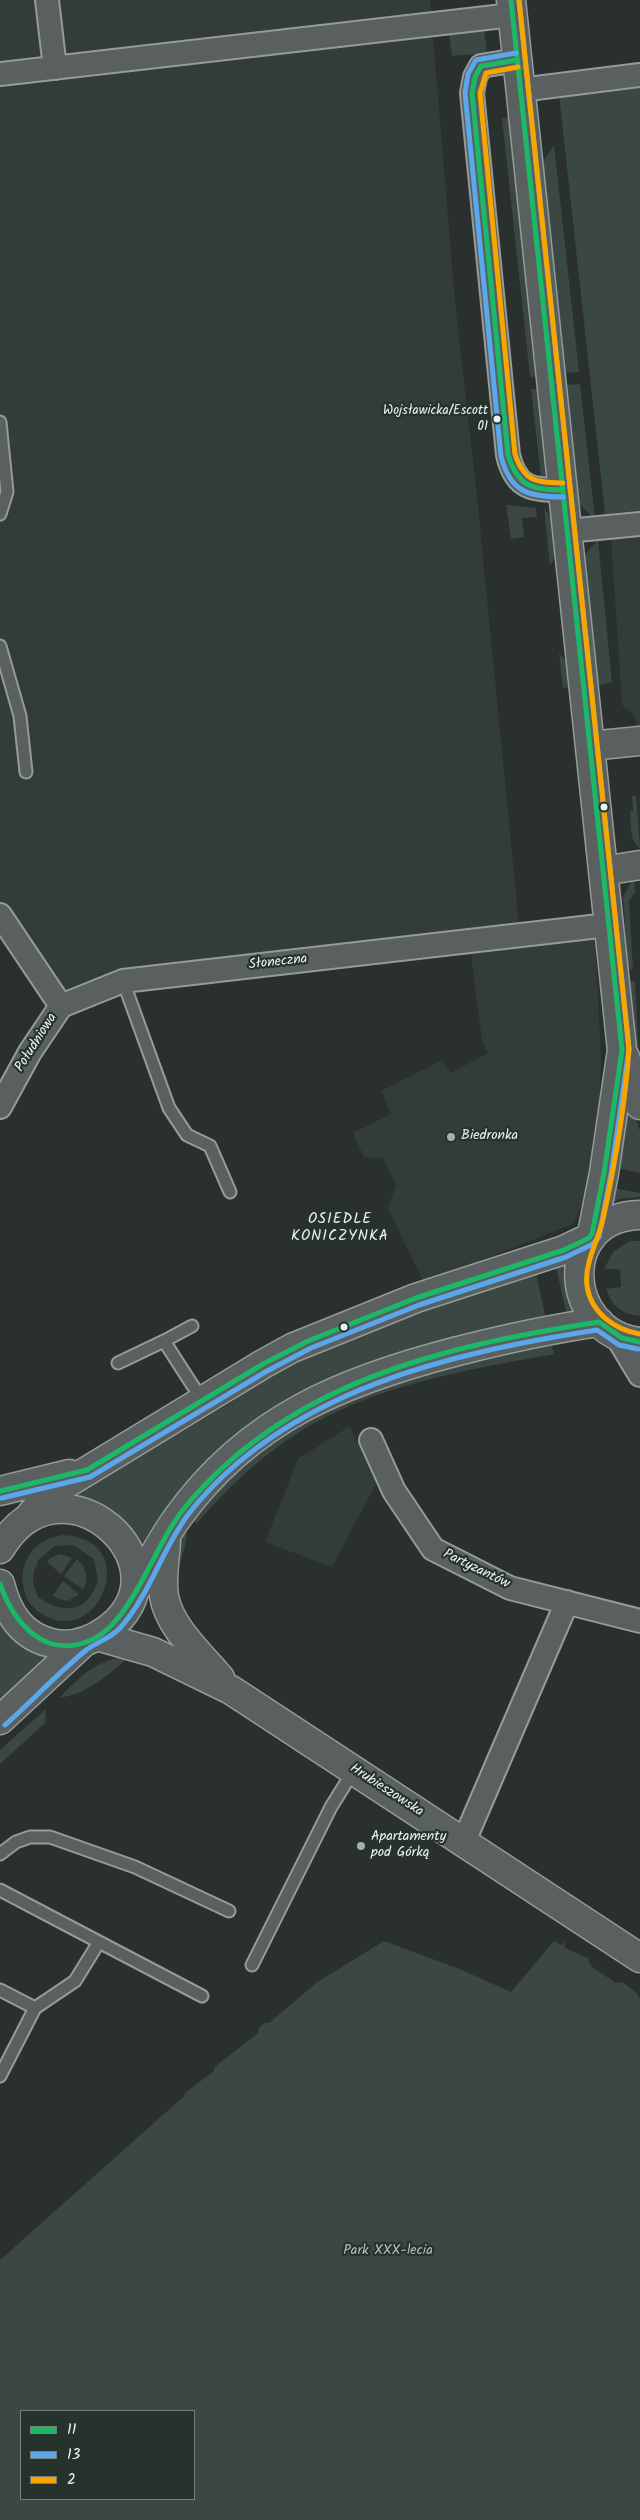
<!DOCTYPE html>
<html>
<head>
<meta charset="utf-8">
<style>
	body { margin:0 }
	#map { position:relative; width:640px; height:2520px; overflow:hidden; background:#29302d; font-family:Kalam,sans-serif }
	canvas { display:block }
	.legend { position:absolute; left:20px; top:2410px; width:175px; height:90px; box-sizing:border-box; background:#26332d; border:1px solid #747f7e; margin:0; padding:6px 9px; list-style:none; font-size:15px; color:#e8f1f8 }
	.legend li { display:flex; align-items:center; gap:10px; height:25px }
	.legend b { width:25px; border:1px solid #747f7e }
</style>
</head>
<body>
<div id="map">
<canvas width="640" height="2520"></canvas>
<ul class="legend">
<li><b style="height:6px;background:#1ab867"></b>11</li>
<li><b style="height:6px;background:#5aa8eb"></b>13</li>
<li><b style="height:6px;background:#f7a600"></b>2</li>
</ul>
</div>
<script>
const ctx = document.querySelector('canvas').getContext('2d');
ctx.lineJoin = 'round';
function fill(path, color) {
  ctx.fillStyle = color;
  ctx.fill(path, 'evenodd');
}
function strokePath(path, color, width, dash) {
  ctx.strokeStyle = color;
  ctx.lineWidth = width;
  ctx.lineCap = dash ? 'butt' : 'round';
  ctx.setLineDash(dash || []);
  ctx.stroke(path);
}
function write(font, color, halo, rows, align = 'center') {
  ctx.font = font + ' Kalam,sans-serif';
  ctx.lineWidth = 4.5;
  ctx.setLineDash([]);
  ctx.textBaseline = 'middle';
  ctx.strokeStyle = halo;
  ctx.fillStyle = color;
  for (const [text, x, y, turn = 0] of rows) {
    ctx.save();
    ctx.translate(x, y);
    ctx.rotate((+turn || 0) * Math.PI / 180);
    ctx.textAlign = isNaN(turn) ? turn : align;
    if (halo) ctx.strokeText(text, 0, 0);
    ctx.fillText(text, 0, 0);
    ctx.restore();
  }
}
fill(new Path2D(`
	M0,0H430L455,301L477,496L520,935L160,976L61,1005L0,914Z
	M640,535V728H637L635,715L622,705L611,538Z
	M595,938L601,1061L598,1150L592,1183L573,1224L424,1283L388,1209L396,1184L383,1158L364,1157L353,1133L391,1114L381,1091L442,1060L451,1073L488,1053L482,1041L471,954Z
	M350,1426L377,1482L332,1567L265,1542L298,1459Z`), '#323d38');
fill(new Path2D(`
	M484,30L487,53L452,56L449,34Z
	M640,85V511L605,514L559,94Z
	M509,117L537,376L530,377L502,118Z
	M554,145L579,372L565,373L542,163Z
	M580,384L595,519L579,504L566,385Z
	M531,389H538L547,473L544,477H541Z
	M506,505L536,508L537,517L522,518L524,537L511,539Z
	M544,507C553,517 560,556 550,566Z
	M598,540L612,683L598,685L585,554Z
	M559,653L568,664L571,687L563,688Z
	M632,796H636L640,848C629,840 631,824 630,811H633Z
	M634,878L635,892L629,901L633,969L628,970L623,896Z
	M629,981H635L640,1072Z
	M629,1099L640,1131V1173L616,1168Z
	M613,1188L640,1193V1197L620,1199L610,1204Z
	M630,1241H640V1316C622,1315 612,1306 606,1289L621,1287L620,1269H604L613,1252Z
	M575,1261L578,1315L567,1316L556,1267Z
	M536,1273L546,1320C507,1330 467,1339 428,1349C401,1356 374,1361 347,1371C262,1403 182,1471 138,1551L68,1499L232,1402L265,1375L282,1365L416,1310Z
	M551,1344L554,1354C482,1367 405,1380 338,1411C283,1436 236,1478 197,1523L189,1518C223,1479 265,1439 311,1415C386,1377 470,1361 551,1344Z
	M181,1529L187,1533C187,1546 178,1566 175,1582L169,1580Z
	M62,1535C149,1538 94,1664 32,1606C27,1601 25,1595 24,1589C17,1561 36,1539 62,1535ZM73,1545L94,1559L98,1580C88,1613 63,1615 38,1597C33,1585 30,1575 38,1563L37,1561L55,1546Z
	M61,1554L72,1558L61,1574L47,1562L50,1558Z
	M77,1559C86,1567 90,1579 83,1589L64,1576Z
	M63,1581L79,1594L68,1601L58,1599L53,1595Z
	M0,1623C13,1642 31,1653 54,1657L0,1704Z
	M129,1656C116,1671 80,1698 60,1697C83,1674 96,1660 129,1656Z
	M46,1709L45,1723L0,1764V1750Z
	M384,1941L462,1970L511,1992L554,1941L561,1945L564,1942L565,1948L588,1958L591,1966L616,1983L622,1982L636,1992L640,1999V2520H0V2260L183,2097L186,2092L214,2071V2068C228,2055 243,2046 258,2033V2029L264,2023H269L316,1983ZM21,2411H194V2499H21Z`), '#3b4743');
const lane = new Path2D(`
	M0,422L7,492L0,514
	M0,646L20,716L26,772
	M123,981L169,1108L187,1135L210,1146L230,1192
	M192,1326L164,1341L202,1400
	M118,1363L164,1341
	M0,1854L16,1842L30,1837H50L135,1867L229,1911
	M0,1890L99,1942
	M252,1965L331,1807L354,1770
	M0,1990L35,2008L0,2076
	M35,2008L75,1981L99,1942L202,1996`);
const street = new Path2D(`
	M47,0L55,68
	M517,60L481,66L475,77L472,93L508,455C516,489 532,490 563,490
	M0,74L512,15
	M520,90L640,75
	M567,531L640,524
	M0,915L61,1006L123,981L608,925
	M0,1107L30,1052L61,1006
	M616,1335L640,1375
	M371,1440L394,1491L433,1549L510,1588L640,1621
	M464,1841L567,1602`);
const secondary = new Path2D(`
	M511,0L622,1050L604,1173L592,1234
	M590,746L640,741
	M603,871L640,865
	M625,1057L640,1105
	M640,1215C556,1217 562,1333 640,1342
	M0,1491L69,1474
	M29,1517L42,1501L59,1488L263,1364L292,1348L416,1298L564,1250L589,1238
	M166,1542C165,1559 161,1578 164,1596C169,1627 200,1654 220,1678
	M0,1549C61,1445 196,1568 105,1631C89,1642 71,1648 51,1643C21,1636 7,1612 0,1584
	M136,1589C149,1564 162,1539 178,1517C249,1418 345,1380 458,1351C505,1339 551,1329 599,1322
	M97,1636L153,1652L231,1690L640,1958
	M0,1720L83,1643`);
strokePath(lane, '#959a9a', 15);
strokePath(street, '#959a9a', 26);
strokePath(secondary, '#959a9a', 31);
strokePath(lane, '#5a6060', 11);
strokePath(street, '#5a6060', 22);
strokePath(secondary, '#5a6060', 28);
strokePath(new Path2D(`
	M517,60L481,66L475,77L472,93L508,455C518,487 532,490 563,490
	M0,1491L87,1470L263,1364L308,1341L416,1298L564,1250L589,1238L592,1234L604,1173L622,1050L511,0
	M0,1584C14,1623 44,1659 89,1641C131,1625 154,1546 182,1511C286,1382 443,1346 599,1322L622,1338L640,1342`), '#1ab867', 5);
strokePath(new Path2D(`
	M516,53L476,60L468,74L465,93L501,456C510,492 528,497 563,497
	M2,1498L90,1477L267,1371L311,1348L419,1305L566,1257L593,1244L599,1237L611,1174L629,1049L519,0
	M5,1725C32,1701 57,1674 85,1651C96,1642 110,1639 120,1628C150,1595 162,1548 190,1512C288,1390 450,1353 597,1330L619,1345L638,1349`), '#5aa8eb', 5);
strokePath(new Path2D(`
	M519,0L629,1049C625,1106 615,1164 603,1219C598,1241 584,1263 587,1286C591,1313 615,1330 640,1334
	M518,67L486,73L480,93L515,454C524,482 536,482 563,483`), '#f7a600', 5);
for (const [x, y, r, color] of [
	[497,419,4.5,"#e8f1f8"],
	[604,807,4.5,"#e8f1f8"],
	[451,1137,5,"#a5adb1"],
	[344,1327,4.5,"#e8f1f8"],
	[361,1846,5,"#a5adb1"]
]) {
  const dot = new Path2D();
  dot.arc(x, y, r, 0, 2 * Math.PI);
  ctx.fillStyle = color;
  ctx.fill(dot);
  strokePath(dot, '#26332d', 2);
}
write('13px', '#e8f1f8', '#26332d', [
	["Wojsławicka/Escott",488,412],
	["01",488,428]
], 'right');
write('14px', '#e8f1f8', '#26332d', [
	["Słoneczna",278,963,-6],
	["Południowa",37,1043,-58],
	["Partyzantów",476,1570,26],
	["Hrubieszowska",386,1791,33]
]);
write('14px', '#e8f1f8', '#26332d', [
	["Biedronka",461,1137],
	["Apartamenty",371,1838],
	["pod Górką",371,1854]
], 'left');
write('14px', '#b5bfc3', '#26332d', [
	["Park XXX-lecia",388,2252]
]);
ctx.letterSpacing = '1px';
write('15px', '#e8f1f8', '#26332d', [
	["OSIEDLE",340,1220],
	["KONICZYNKA",340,1237]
]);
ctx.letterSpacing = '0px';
</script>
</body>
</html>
